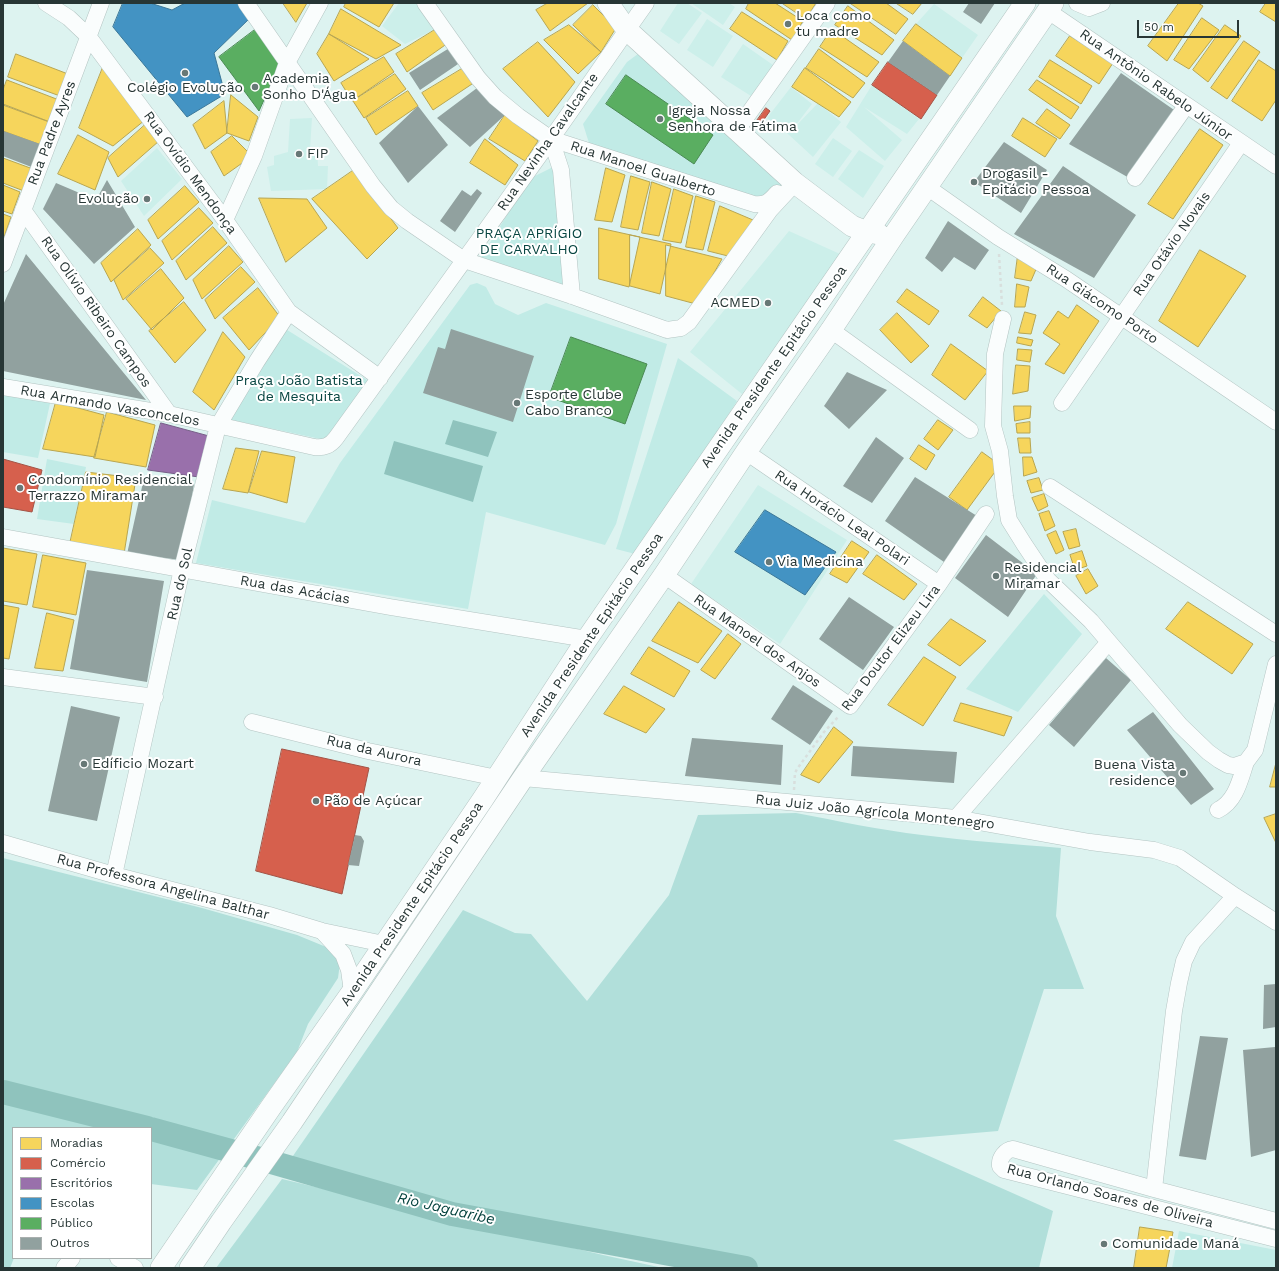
<!DOCTYPE html>
<html>
<head>
<meta charset="utf-8">
<style>
	body { margin:0 }
	#map { position:relative; width:1279px; height:1271px; overflow:hidden; background:#ddf3f0; font-family:"Work Sans",sans-serif }
	canvas { display:block }
	.frame { position:absolute; inset:0; border:4px solid #273635; pointer-events:none }
	.legend { position:absolute; left:12px; top:1127px; width:140px; height:132px; box-sizing:border-box; background:#fff; border:1px solid #a9afae; margin:0; padding:5px 7px; list-style:none; font-size:12px; color:#273635 }
	.legend li { display:flex; align-items:center; gap:8px; height:20px }
	.legend b { width:20px; border:1px solid #a9afae }
	.scale { position:absolute; left:1137px; top:20px; width:102px; height:18px; box-sizing:border-box; border:2px solid #273635; border-top:0; padding-left:5px; font-size:12px; line-height:14px; white-space:nowrap; color:#273635; -webkit-text-stroke:3px #fff; paint-order:stroke }
</style>
</head>
<body>
<div id="map">
<canvas width="1279" height="1271"></canvas>
<div class="frame"></div>
<ul class="legend">
<li><b style="height:11px;background:#f6d55c"></b>Moradias</li>
<li><b style="height:11px;background:#d6604d"></b>Comércio</li>
<li><b style="height:11px;background:#9970ab"></b>Escritórios</li>
<li><b style="height:11px;background:#4393c3"></b>Escolas</li>
<li><b style="height:11px;background:#5aae61"></b>Público</li>
<li><b style="height:11px;background:#91a19f"></b>Outros</li>
</ul>
<div class="scale">50 m</div>
</div>
<script>
const ctx = document.querySelector('canvas').getContext('2d');
ctx.lineJoin = 'round';
function fill(path, color) {
  ctx.fillStyle = color;
  ctx.fill(path, 'evenodd');
}
function strokePath(path, color, width, dash) {
  ctx.strokeStyle = color;
  ctx.lineWidth = width;
  ctx.lineCap = dash ? 'butt' : 'round';
  ctx.setLineDash(dash || []);
  ctx.stroke(path);
}
function write(font, color, halo, rows, align = 'center') {
  ctx.font = font + ' "Work Sans",sans-serif';
  ctx.lineWidth = 4;
  ctx.setLineDash([]);
  ctx.textBaseline = 'middle';
  ctx.strokeStyle = halo;
  ctx.fillStyle = color;
  for (const [text, x, y, turn = 0] of rows) {
    ctx.save();
    ctx.translate(x, y);
    ctx.rotate((+turn || 0) * Math.PI / 180);
    ctx.textAlign = isNaN(turn) ? turn : align;
    if (halo) ctx.strokeText(text, 0, 0);
    ctx.fillText(text, 0, 0);
    ctx.restore();
  }
}
fill(new Path2D(`
	M399,3H418L438,28L405,44L382,26Z
	M678,3H687L702,13L679,44L660,31Z
	M691,3H729L735,7L723,25Z
	M934,4L978,35L962,58L916,24Z
	M707,19L733,36L713,67L687,50Z
	M743,44L773,65L751,96L721,77Z
	M872,85L919,119L907,134L864,107L902,140L885,161L846,127Z
	M791,87L812,104L792,130L818,103L841,122L813,157L788,134L767,118Z
	M312,118L310,149H317L318,166H328L327,189L271,191L267,167L274,165V156L288,152L290,119Z
	M833,138L852,151L833,177L815,164Z
	M157,148L182,179L144,216L121,181Z
	M859,150L884,166L863,198L838,179Z
	M789,231L840,254L742,394L690,352Z
	M758,485L847,540L780,644L691,584Z`), '#ccefea');
fill(new Path2D(`
	M642,51L782,177L784,190L761,198L589,143L583,124L627,62Z
	M555,166L568,289L478,262L512,207L533,177Z
	M477,283L486,287L495,304L518,315L546,303L667,344L616,524L605,545L486,512L468,609L196,563L212,500L305,523L340,463L470,285Z
	M284,328L372,383L330,441L227,419Z
	M678,358L737,401L639,555L616,549Z
	M3,393L51,399L38,458L3,452Z
	M47,459L86,467L74,524L37,519Z
	M1044,594L1082,634L1018,712L966,689Z
	M1179,1231L1276,1250V1268H1172Z`), '#c1ebe6');
fill(new Path2D(`
	M796,813C838,821 880,830 922,835C968,841 1015,844 1061,848L1056,916L1084,989H1044L998,1131L893,1140L1053,1211L1039,1268H726L453,1214L286,1166L463,910L515,933L531,934L587,1001L669,895L698,815Z
	M3,858L202,908L297,935L331,949L340,963L338,978L308,1024L297,1052L197,1190L151,1184V1128H13V1258H14L10,1268H3Z
	M282,1179L603,1255L663,1268H216Z`), '#b1dfda');
fill(new Path2D(`
	M453,420L497,432L488,457L445,444Z
	M394,441L483,466L473,502L384,474Z`), '#8fc3bd');
const homes = new Path2D(`
	M283,3H307L296,22Z
	M346,3H394L379,27L344,7Z
	M548,3H588L550,31L536,10Z
	M749,3H775L803,21L792,40L746,9Z
	M782,3H816L806,19Z
	M850,3H886L908,19L896,34Z
	M896,3H922L913,14Z
	M1179,3H1198L1203,6L1167,61L1148,46Z
	M1266,3H1276V22L1260,12Z
	M593,5L616,28L601,52L573,25Z
	M848,6L894,40L882,55L835,25Z
	M341,9L401,45L376,59L329,34Z
	M742,12L788,41L777,60L730,29Z
	M1202,18L1219,30L1189,69L1174,60Z
	M916,24L962,58L950,76L903,41Z
	M569,25L601,52L578,74L544,40Z
	M1225,25L1241,36L1208,82L1193,70Z
	M438,28L448,43L407,72L396,54Z
	M832,29L879,62L867,77L820,47Z
	M329,34L369,59L334,81L317,54Z
	M1070,36L1113,63L1099,84L1056,56Z
	M1244,41L1260,52L1227,99L1211,88Z
	M538,42L575,82L548,117L503,69Z
	M819,49L865,83L853,98L806,68Z
	M16,54L68,74L60,96L8,77Z
	M384,57L394,72L352,101L341,83Z
	M1050,60L1092,86L1081,104L1039,77Z
	M1259,60L1276,71V100L1262,121L1232,101Z
	M105,62L145,120L113,146L79,128Z
	M465,67L475,82L433,110L422,93Z
	M805,68L851,102L839,117L792,87Z
	M395,74L406,89L364,118L353,101Z
	M7,80L59,100L50,122L3,104V90Z
	M1037,80L1079,107L1071,119L1029,90Z
	M408,91L418,106L376,135L366,118Z
	M231,95L258,117L249,141L227,133Z
	M224,101L227,133L205,149L193,125Z
	M3,105L52,123L44,146L3,131Z
	M1047,109L1070,125L1060,139L1036,123Z
	M505,115L538,141L525,161L489,139Z
	M1023,118L1057,139L1045,157L1012,136Z
	M145,125L159,141L118,177L108,158Z
	M1200,129L1223,145L1173,219L1148,204Z
	M78,135L109,152L95,190L58,174Z
	M232,136L252,156L224,176L211,152Z
	M485,139L518,165L505,185L470,163Z
	M3,158L33,169L24,191L3,183Z
	M606,168L625,175L612,222L595,220Z
	M354,170L398,228L367,259L312,199Z
	M631,176L650,182L638,230L621,227Z
	M652,182L671,189L659,236L642,233Z
	M3,185L20,192L12,214L3,211Z
	M185,186L199,202L158,239L148,220Z
	M674,189L693,196L681,243L663,240Z
	M696,196L715,202L703,250L686,247Z
	M259,198L307,199L327,228L286,262Z
	M720,206L753,220L728,256L708,251Z
	M199,208L213,223L172,260L162,241Z
	M3,214L11,217L3,240Z
	M213,227L227,243L186,280L176,261Z
	M599,228L640,237L629,287L599,279Z
	M138,229L151,245L111,282L101,263Z
	M630,235L671,244L660,294L630,286Z
	M666,245L722,259L696,304L666,296Z
	M229,246L243,262L202,299L193,280Z
	M150,248L164,263L123,300L114,280Z
	M1200,250L1246,276L1198,347L1159,321Z
	M1018,255L1037,267L1031,281L1015,278Z
	M241,267L255,282L215,319L205,300Z
	M161,269L184,298L152,330L126,299Z
	M1017,284L1029,287L1025,307H1015Z
	M258,288L280,317L249,350L223,318Z
	M907,289L939,311L929,325L897,302Z
	M983,297L1001,311L987,328L969,316Z
	M184,302L206,330L175,363L149,331Z
	M1077,305L1099,321L1064,374L1045,364L1060,344L1043,333L1058,311L1068,318Z
	M1025,312L1036,315L1031,334L1019,333Z
	M897,313L929,346L911,363L880,330Z
	M223,332L245,357L214,410L193,392Z
	M1018,337L1033,340L1031,346L1017,343Z
	M951,344L988,371L965,400L932,375Z
	M1018,349L1032,350L1030,362L1017,360Z
	M1016,365L1030,366L1028,391L1013,394Z
	M56,402L104,415L95,457L43,449Z
	M1014,406H1031L1030,418L1015,421Z
	M107,412L155,425L146,467L94,458Z
	M938,420L953,430L938,450L924,439Z
	M1030,422V433H1017L1016,424Z
	M1018,438H1030L1031,453H1020Z
	M919,445L935,455L926,470L910,459Z
	M236,448L259,451L248,493L223,489Z
	M262,451L295,457L287,503L249,492Z
	M982,452L1000,465L967,510L949,497Z
	M1023,457H1032L1037,472L1024,476Z
	M86,472L136,478L124,554L69,548Z
	M1039,478L1043,490L1031,493L1027,481Z
	M1044,494L1048,506L1038,511L1032,498Z
	M1049,511L1055,526L1045,531L1039,514Z
	M1076,529L1080,546L1069,549L1063,532Z
	M1056,531L1064,550L1056,554L1047,535Z
	M852,541L869,552L847,583L830,574Z
	M3,548L37,554L27,605L3,601Z
	M1082,551L1087,566L1075,570L1070,555Z
	M43,555L86,563L76,615L33,607Z
	M877,555L917,584L904,600L863,574Z
	M1088,569L1098,586L1086,594L1076,576Z
	M679,602L722,631L698,663L652,641Z
	M1188,602L1253,644L1232,674L1166,629Z
	M3,605L19,608L9,659L3,658Z
	M47,613L74,620L63,671L35,668Z
	M951,619L986,641L960,666L928,645Z
	M728,634L741,644L715,679L701,670Z
	M649,647L690,671L674,697L631,674Z
	M924,657L956,677L923,726L888,705Z
	M624,686L665,709L646,733L604,714Z
	M961,703L1012,717L1004,736L954,721Z
	M834,727L853,742L819,783L801,775Z
	M1276,763V787H1270Z
	M1276,814V843L1264,818Z
	M1140,1227L1173,1232L1166,1268H1134Z`);
fill(homes, '#f6d55c');
strokePath(homes, '#b8a550', 1);
const shops = new Path2D(`
	M888,62L937,95L921,119L872,85Z
	M766,108L770,111L760,125L756,122Z
	M3,459L42,470L32,512L3,507Z
	M282,749L369,768L342,894L256,871Z`);
fill(shops, '#d6604d');
strokePath(shops, '#a25346', 1);
const offices = new Path2D(`
	M161,423L209,436L199,477L148,470Z`);
fill(offices, '#9970ab');
strokePath(offices, '#775f88', 1);
const schools = new Path2D(`
	M123,3H150L172,10L185,3H240L250,18L214,53L225,94L187,117L113,27Z
	M765,510L836,552L805,595L735,552Z`);
fill(schools, '#4393c3');
strokePath(schools, '#3b7798', 1);
const public = new Path2D(`
	M256,29L281,62L259,111L219,57Z
	M626,75L713,135L694,164L606,104Z
	M571,337L647,364L625,424L549,397Z`);
fill(public, '#5aae61');
strokePath(public, '#4b8a54', 1);
strokePath(new Path2D(`
	M3,1092L147,1128
	M151,1129L264,1160L452,1214L746,1268`), '#8fc3bd', 24);
fill(new Path2D(`
	M969,3H995L981,24L963,12Z
	M903,41L950,76L937,95L888,62Z
	M451,47L461,62L420,90L409,73Z
	M1121,73L1177,112L1131,179L1069,144Z
	M477,88L505,115L470,147L437,118Z
	M418,106L448,145L408,183L379,143Z
	M3,131L43,145L34,168L3,156Z
	M1004,142L1047,170L1021,213L974,182Z
	M1063,166L1136,215L1094,278L1014,234Z
	M107,180L135,227L94,264L43,209L56,183L96,200Z
	M477,189L482,193L455,232L440,221L462,190L471,196Z
	M948,221L989,250L975,270L954,257L942,272L925,258Z
	M26,254L146,400L3,371V305Z
	M451,329L534,356L513,422L423,393L438,347L445,349Z
	M847,372L887,390L849,429L824,406Z
	M876,437L904,458L872,503L843,486Z
	M915,477L977,516L944,562L885,521Z
	M144,478L194,484L182,560L127,554Z
	M986,535L1037,574L1008,617L955,578Z
	M87,570L164,581L147,682L70,669Z
	M849,597L894,627L863,670L819,639Z
	M1106,658L1131,680L1074,747L1049,725Z
	M793,685L833,711L810,745L771,719Z
	M71,706L120,717L97,821L48,811Z
	M1153,712L1214,789L1191,805L1127,730Z
	M692,738L783,745L781,785L685,776Z
	M853,746L957,752L954,783L851,776Z
	M355,835L361,836L364,841L359,866L348,865Z
	M1276,984V1027L1263,1029L1264,985Z
	M1200,1036L1228,1038L1206,1160L1179,1156Z
	M1275,1047L1276,1061V1150L1251,1157L1243,1050Z`), '#91a19f');
const minor = new Path2D(`
	M46,3L69,18L88,36L225,220L289,312L380,378
	M246,3L373,186L391,208L407,221L464,260L572,296L667,330L681,328L689,322L770,210L795,183
	M425,3L478,78L495,97L518,116L551,139L754,204C766,205 769,202 777,193
	M1077,3L1089,8L1102,3
	M1048,11L1276,166
	M737,130L827,3
	M551,139L561,170L572,296
	M1135,178L1186,106
	M927,187L998,237L1066,279L1276,422
	M23,210L169,414
	M225,220L254,156L287,63L320,3
	M3,264L101,3
	M1003,319L995,354L993,426L1000,451L1005,496L1009,520L1024,544L1048,580L1091,621L1180,725L1208,752L1219,760L1228,765L1234,766L1246,762L1255,750L1276,664
	M831,330L970,430
	M3,387L169,414L314,447C324,448 330,446 336,438C408,338 480,239 551,139C583,94 614,48 646,3
	M1062,403L1241,143
	M746,452L939,584
	M1050,487L1276,634
	M3,537L390,607L587,639
	M664,575L850,706L939,584L986,514
	M3,677L155,697
	M252,722L368,751L497,778
	M523,778L798,803L956,818L1090,842L1154,850L1180,858L1235,896L1276,922
	M1218,810C1236,801 1240,780 1246,762
	M956,818L1108,643
	M3,843L114,875L269,915L322,931L384,944
	M114,875L182,569L218,426L257,361L289,312
	M322,931L343,954L349,970L352,992
	M1154,1189L1174,1011L1179,983L1184,961L1193,942L1235,896
	M1276,1221L1154,1189L1013,1149C1005,1150 999,1158 1000,1166L1004,1170L1276,1239
	M118,1258L135,1268
	M64,1268L72,1258`);
const major = new Path2D(`
	M608,3L627,30L795,183L852,226L867,232L879,234
	M161,1268L271,1107L352,992L483,799L587,639L1025,3
	M190,1268L221,1222L292,1122L523,778L664,575L746,452L831,330L894,235L1053,3`);
strokePath(minor, '#b3c4c2', 17);
strokePath(major, '#b3c4c2', 22);
strokePath(new Path2D(`
	M999,254L1002,305
	M794,790L795,773L797,769L824,732L839,716`), '#d8dfdd', 2.5, [3, 3]);
strokePath(minor, '#fafdfd', 16);
strokePath(major, '#fafdfd', 21);
for (const [x, y, r, color] of [
	[788,24,4,"#677876"],
	[185,73,4,"#677876"],
	[255,87,4,"#677876"],
	[660,119,4,"#677876"],
	[299,154,4,"#677876"],
	[974,182,4,"#677876"],
	[147,199,4,"#677876"],
	[768,303,4,"#677876"],
	[517,403,4,"#677876"],
	[20,488,4,"#677876"],
	[769,562,4,"#677876"],
	[996,576,4,"#677876"],
	[84,764,4,"#677876"],
	[1183,773,4,"#677876"],
	[316,801,4,"#677876"],
	[1104,1244,4,"#677876"]
]) {
  const dot = new Path2D();
  dot.arc(x, y, r, 0, 2 * Math.PI);
  ctx.fillStyle = color;
  ctx.fill(dot);
  strokePath(dot, '#fff', 1.5);
}
write('14px', '#273635', '#fff', [
	["Loca como",796,16],
	["tu madre",796,32],
	["Academia",263,79],
	["Sonho D'Água",263,95],
	["Colégio Evolução",185,88,"center"],
	["Igreja Nossa",668,111],
	["Senhora de Fátima",668,127],
	["FIP",307,154],
	["Drogasil -",982,174],
	["Epitácio Pessoa",982,190],
	["Evolução",139,199,"right"],
	["ACMED",760,303,"right"],
	["Esporte Clube",525,395],
	["Cabo Branco",525,411],
	["Condomínio Residencial",28,480],
	["Terrazzo Miramar",28,496],
	["Via Medicina",777,562],
	["Residencial",1004,568],
	["Miramar",1004,584],
	["Edíficio Mozart",92,764],
	["Buena Vista",1175,765,"right"],
	["residence",1175,781,"right"],
	["Pão de Açúcar",324,801],
	["Comunidade Maná",1112,1244]
], 'left');
write('14px', '#273635', '#fff', [
	["Rua Antônio Rabelo Júnior",1156,85,35],
	["Rua Padre Ayres",52,133,-69],
	["Rua Nevinha Cavalcante",548,142,-55],
	["Rua Manoel Gualberto",643,169,18],
	["Rua Ovídio Mendonça",190,173,54],
	["Rua Otávio Novais",1172,244,-55],
	["Rua Giácomo Porto",1102,304,34],
	["Rua Olívio Ribeiro Campos",96,312,55],
	["Avenida Presidente Epitácio Pessoa",774,367,-55],
	["Rua Armando Vasconcelos",110,406,10],
	["Rua Horácio Leal Polari",842,518,34],
	["Rua do Sol",180,584,-77],
	["Rua das Acácias",295,590,10],
	["Avenida Presidente Epitácio Pessoa",592,635,-56],
	["Rua Manoel dos Anjos",757,641,35],
	["Rua Doutor Elizeu Lira",891,648,-53],
	["Rua da Aurora",374,751,13],
	["Rua Juiz João Agrícola Montenegro",875,812,6],
	["Rua Professora Angelina Balthar",163,887,15],
	["Avenida Presidente Epitácio Pessoa",412,904,-56],
	["Rua Orlando Soares de Oliveira",1110,1196,15]
]);
write('14px', '#074541', '#fff', [
	["PRAÇA APRÍGIO",529,234],
	["DE CARVALHO",529,250],
	["Praça João Batista",299,381],
	["de Mesquita",299,397]
]);
write('italic 15px', '#003f3b', '#fff', [
	["Rio Jaguaribe",446,1209,13]
]);
</script>
</body>
</html>
